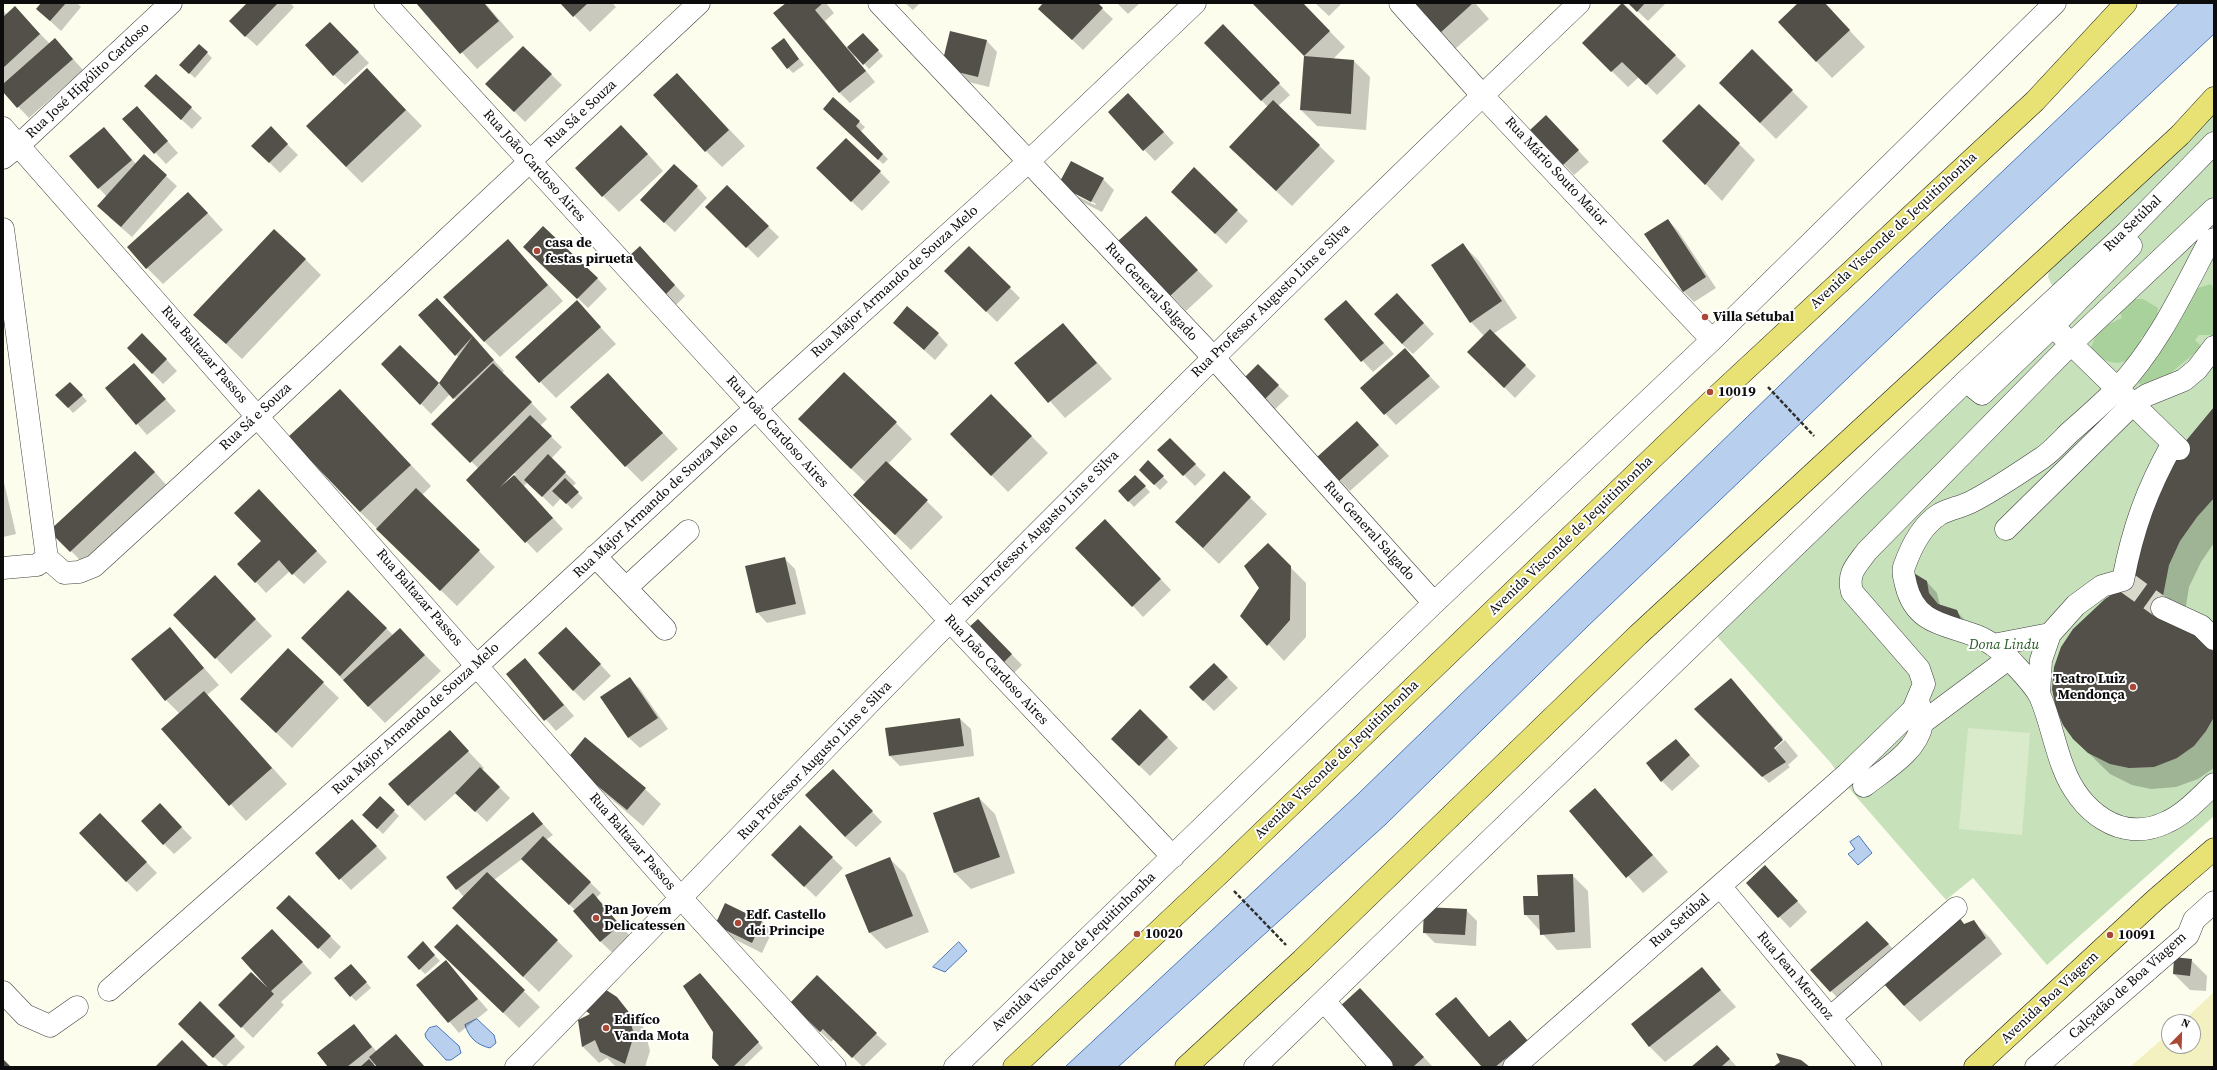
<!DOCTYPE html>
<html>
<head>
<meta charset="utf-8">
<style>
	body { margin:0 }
	#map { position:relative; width:2217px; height:1070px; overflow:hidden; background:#fcfded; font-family:"Source Serif 4",serif }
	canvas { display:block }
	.frame { position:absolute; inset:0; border:4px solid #0c0c0c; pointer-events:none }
	.north { position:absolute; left:2161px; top:1014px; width:40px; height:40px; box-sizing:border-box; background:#fff; border:1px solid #9e9e9e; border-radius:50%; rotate:23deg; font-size:11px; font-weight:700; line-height:16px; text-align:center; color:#0c0c0c }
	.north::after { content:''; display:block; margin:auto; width:14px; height:18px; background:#a94836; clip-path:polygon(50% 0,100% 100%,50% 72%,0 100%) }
</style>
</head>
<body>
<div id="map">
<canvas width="2217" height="1070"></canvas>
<div class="frame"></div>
<div class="north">N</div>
</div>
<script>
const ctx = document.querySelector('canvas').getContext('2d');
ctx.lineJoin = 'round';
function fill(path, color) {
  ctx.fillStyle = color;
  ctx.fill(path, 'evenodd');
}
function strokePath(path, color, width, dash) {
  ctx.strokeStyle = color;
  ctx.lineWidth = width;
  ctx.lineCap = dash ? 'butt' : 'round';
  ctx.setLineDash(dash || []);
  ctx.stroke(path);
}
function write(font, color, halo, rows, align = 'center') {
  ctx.font = font + ' "Source Serif 4",serif';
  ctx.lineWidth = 4;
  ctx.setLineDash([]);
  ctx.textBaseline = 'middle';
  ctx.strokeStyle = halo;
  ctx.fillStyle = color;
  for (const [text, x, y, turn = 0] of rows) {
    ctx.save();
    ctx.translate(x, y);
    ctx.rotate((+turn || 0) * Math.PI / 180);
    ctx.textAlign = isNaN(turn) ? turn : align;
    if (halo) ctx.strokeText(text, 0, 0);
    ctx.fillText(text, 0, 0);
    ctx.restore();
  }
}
fill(new Path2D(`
	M2214,97V816L2047,965L1973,878L1946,900L1853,793L1830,762L1714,633L2053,287L2048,277L2050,265Z`), '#c7e2bb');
fill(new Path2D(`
	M2211,284L2214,290L2213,335H2199L2195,340L2202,347L2157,384L2144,386L2131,379L2192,290Z
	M2130,299H2143L2158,308L2156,328L2149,336L2141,337C2137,367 2108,371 2091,348L2098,329L2122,318L2119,310Z`), '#a9d19c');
fill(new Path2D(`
	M2214,992V1067H2130L2169,1033V1046H2193V1022H2182Z`), '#f2f1bf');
fill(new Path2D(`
	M1968,728L2030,733L2022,835L1959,829Z`), '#daebcb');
const water = new Path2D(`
	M2180,3H2214V34L1936,294L1588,626L1386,824L1118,1067H1065L1358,794L1905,264Z
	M1859,836L1872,853L1858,865L1848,854L1855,849L1850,842Z
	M959,942L967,951L945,972L933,967Z
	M477,1019L494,1035L496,1043L490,1048C477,1045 469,1038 465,1025Z
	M437,1026L459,1046L461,1053L451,1060H446L426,1038L425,1034L429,1028Z`);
fill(water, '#b8cfee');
strokePath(water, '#4876bb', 1);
fill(new Path2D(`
	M42,3H77L81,7L61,31L37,9Z
	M248,3H290L294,7L257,46L241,32Z
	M417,3H485L514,37L477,69Z
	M562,3H612L616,7L590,32Z
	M787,3H826L834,13L825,21L847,48L863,34L883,56L869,69L856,55L854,56L875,82L850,103L839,92Z
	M905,3H920L913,10Z
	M1045,3H1096L1113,19L1083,50L1050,19Z
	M1117,3H1140L1128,14Z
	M1253,3H1302L1345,47L1333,59L1354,61L1370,77L1366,130L1317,126L1301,110L1305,56Z
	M1315,3H1342L1329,16Z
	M1412,3H1475L1489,19L1455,49Z
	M1623,3L1686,66L1657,95L1639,77L1628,87L1583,43Z
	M1629,3H1666L1648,21Z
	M1800,3H1824L1865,47L1832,78L1779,22Z
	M15,8L50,44L65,50L83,70L29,118L3,91V10L7,15Z
	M1223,26L1290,95L1278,106L1335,161L1292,206L1246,163L1268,107L1205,43Z
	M341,34L369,63L345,85L334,75Z
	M987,41L997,52L989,87L952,78Z
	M788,45L804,65L793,73L788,68Z
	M523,47L562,85L525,122L487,84Z
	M1752,51L1808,107L1776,139L1720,83Z
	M207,53L212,58L195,78L186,70Z
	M677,74L745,146L722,167L706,151Z
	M156,75L202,118L192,129L156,97Z
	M382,85L422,126L362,183L346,167Z
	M833,99L865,127L860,132L888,159L883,164L830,114Z
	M1139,105L1174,143L1155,161L1109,112Z
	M147,118L178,153L166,164L124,119Z
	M1556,127L1589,162L1574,175L1531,130Z
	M271,128L298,155L280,173L253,146Z
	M114,139L136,164L144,156L177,186L132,237L109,217L107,197L71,157Z
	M1664,141L1739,144L1755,160L1722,201Z
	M637,142L663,171L619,212L603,196Z
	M1194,169L1248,221L1226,244L1183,202Z
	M880,172L890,182L862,211L828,179Z
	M1103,179L1114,190L1102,212L1070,196L1060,185ZM1071,190L1096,204L1095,205L1071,193Z
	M727,186L779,237L758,258L707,207Z
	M697,187L707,198L675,232L652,211Z
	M204,209L223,230L163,284L147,268Z
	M1668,220L1678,231L1716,288L1694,302L1684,292Z
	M1161,233L1213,286L1186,311L1171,295Z
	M1463,245L1479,261L1517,318L1493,334L1536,376L1515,398L1469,352L1484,336L1471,322Z
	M525,247L597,278L607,289L588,308Z
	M969,247L1020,298L997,322L945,271Z
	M523,257L563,301L500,357L484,341Z
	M650,258L685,296L676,305L665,294Z
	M305,259L321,275L242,359L211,330Z
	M1346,301L1394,354L1373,372L1325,320Z
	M1407,305L1434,334L1413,354L1402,344Z
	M447,310L504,371L502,373L547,419L540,426L562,447L551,459L576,483L572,487L583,498L572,509L561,498L553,507L528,482L524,486L563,529L537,553L468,480L479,469L433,424L456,400L450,394L431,414L382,364L400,347L439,385L459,358L420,316ZM513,473L516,474L504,486L503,484Z
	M592,318L616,344L556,398L516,357Z
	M894,323L938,334L948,345L935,360Z
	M1063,324L1112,379L1065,418L1016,363Z
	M153,345L177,371L163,384L128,348Z
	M1405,350L1440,387L1396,425L1361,388Z
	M134,364L176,411L147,435L106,388Z
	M1258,366L1289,396L1272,412L1262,402Z
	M608,374L678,449L642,482L626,466Z
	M75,388L87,401L73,413L57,395Z
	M991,395L1048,453L1008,492L951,434Z
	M2214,409V543L2201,562L2189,587L2183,625L2214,649V768L2198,779L2176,787L2151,789L2132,785L2110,774L2073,738L2175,455Z
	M360,411L431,486L422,495L495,567L457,606L360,512L290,437Z
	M896,423L912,439L888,464L943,517L911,550L854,495L866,483L816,435Z
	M1368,433L1389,456L1350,491L1339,480Z
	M1170,439L1206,475L1195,486L1159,450Z
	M1148,462L1168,482L1160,490L1140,470Z
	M151,468L170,489L87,567L71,551Z
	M1224,473L1267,514L1219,564L1192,538Z
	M1135,476L1150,492L1134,507L1119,491Z
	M3,478L16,534L3,537Z
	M270,501L327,562L304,584L290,571L266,593L256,582Z
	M1115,531L1171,590L1143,617L1133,606Z
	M1268,545L1306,583V637L1284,661L1242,616L1260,588Z
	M784,558L795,569L806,614L767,623L757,612Z
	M1927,582L1937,593L1940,605L1956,611L1967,622L1932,620Z
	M348,591L393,635L415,645L441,671L385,723L302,638Z
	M230,593L272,636L231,674L216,658Z
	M978,620L1022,665L1014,673L970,628Z
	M170,629L219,685L207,695L287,784L246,821L162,729L180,714L166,700Z
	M577,639L611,676L584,701L573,690Z
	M288,649L339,698L292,748L241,699Z
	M525,659L574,716L556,731L507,674Z
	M1214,664L1238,688L1214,711L1190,687Z
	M629,678L640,689L668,729L640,748L629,738L601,697Z
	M1731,680L1783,738L1773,748L1774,749L1785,740L1798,756L1788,765L1790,767L1769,783L1762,776Z
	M1140,710L1178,748L1150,776L1112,739Z
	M960,719L971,729L974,756L900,766L890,756Z
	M449,731L484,768L482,770L510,798L487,822L456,793L425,821L409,805Z
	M1686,751L1700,766L1672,791L1662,781Z
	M583,775L645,789L661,804L643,826Z
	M843,781L882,822L856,847L845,837Z
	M1595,789L1668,872L1643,893L1570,811Z
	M380,798L399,816L383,834L363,815Z
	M979,798L995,814L1015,873L971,889L955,873L934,814Z
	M160,805L192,838L174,854L164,844Z
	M533,813L553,835L546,840L601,893L596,898L640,947L622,962L601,942L575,910L522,859L494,880L573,956L539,992L469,924L464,897L457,889Z
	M100,814L157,873L137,892L126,881Z
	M800,827L843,868L816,897L783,866Z
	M363,831L387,858L351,890L316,853Z
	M889,858L905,874L929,932L886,949L870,933L846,875Z
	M1572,875L1588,891L1591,948L1557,950L1525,914Z
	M1776,877L1807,912L1790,928L1747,883Z
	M289,896L341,947L330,959L278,908Z
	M1466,910L1477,921L1476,946L1435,943L1424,932Z
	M1959,919L1965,925L1974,922L1990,938L2002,954L1920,1022L1904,1006Z
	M762,921L772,932L762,953L726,935L716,925Z
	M457,926L540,1007L519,1028L452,963Z
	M1883,938L1904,961L1846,1007L1831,991Z
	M283,941L312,973L281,1002L284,1005L253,1038L220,1005L267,988Z
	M423,943L440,961L425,974L408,957Z
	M2191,960L2207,976L2206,991L2190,990L2174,974Z
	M446,962L488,1010L459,1033L418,985Z
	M1702,969L1736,1007L1665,1062L1649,1046Z
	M356,970L371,988L356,1001L351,996Z
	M705,980L763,1048L743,1067H722Z
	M616,998L644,1028L650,1051L645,1067H616L607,1058L599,1063L583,1047L579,1021L591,1015L584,1008Z
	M1455,998L1490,1038L1510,1021L1537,1052L1519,1067H1483Z
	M200,1002L245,1047L225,1067L189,1034Z
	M1376,1006L1433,1067H1394Z
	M802,1014L876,1034L887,1044L863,1067L834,1039L831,1042Z
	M354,1025L377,1052L425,1067H379L376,1063L373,1065L375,1067H329Z
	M1728,1057L1737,1067H1693Z`), '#0003');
fill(new Path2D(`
	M41,3H66L50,21L36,9Z
	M247,3H278L245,37L229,21Z
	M416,3H484L499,21L460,54Z
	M560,3H588L573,17Z
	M786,3H823L815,10L866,71L839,93L773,13Z
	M1043,3H1098L1103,8L1072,40L1038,9Z
	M1252,3H1303L1330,31L1304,56L1354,60L1351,114L1300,110L1304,56Z
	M1411,3H1473L1439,34Z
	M1622,3L1676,55L1646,85L1622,62L1611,72L1582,43Z
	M1628,3H1645L1637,12Z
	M1798,3H1825L1850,30L1816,62L1778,22Z
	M15,6L40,34L3,68V17Z
	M330,22L359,52L333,76L305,45Z
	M1223,24L1280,83L1261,101L1204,43Z
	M950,31L987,40L978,77L941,68Z
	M863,33L879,50L863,65L847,47Z
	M55,38L73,59L17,108L3,92V84Z
	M784,38L799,59L787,69L771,48Z
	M199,44L208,52L189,74L179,65Z
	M523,46L552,74L514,112L485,84Z
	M1752,49L1793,90L1760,123L1719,83Z
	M367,68L406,110L346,167L306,126Z
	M677,73L729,130L705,152L653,95Z
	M156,74L192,107L181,120L144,86Z
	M1128,93L1164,132L1143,151L1108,112Z
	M833,97L860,121L856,126L883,154L878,160L823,109Z
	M1273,100L1320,145L1276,191L1229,147Z
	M1699,104L1740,143L1705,185L1662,141Z
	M137,106L168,141L154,154L122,119Z
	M1546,115L1579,150L1563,165L1530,130Z
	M621,125L648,154L602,197L575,168Z
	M271,126L288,144L269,163L251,146Z
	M104,127L132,160L98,189L69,156Z
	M846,138L881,171L851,202L816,168Z
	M144,154L167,175L121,227L97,206Z
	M1071,161L1104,178L1091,202L1058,185Z
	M674,164L698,186L664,223L640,200Z
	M1194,167L1238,210L1215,234L1171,192Z
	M727,185L769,226L746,248L705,207Z
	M188,192L208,213L146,269L127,247Z
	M1146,216L1198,270L1170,296L1118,241Z
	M1668,219L1706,277L1683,292L1644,234Z
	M543,226L598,278L577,299L523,247Z
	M274,229L306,259L226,344L193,315Z
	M508,239L548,285L484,342L443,297Z
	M1463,243L1502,301L1470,323L1431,265Z
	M640,246L675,285L665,295L629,256Z
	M969,246L1011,287L986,312L944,271Z
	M1397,293L1424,323L1402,344L1374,314Z
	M437,298L473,336L455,356L418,315Z
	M577,300L601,327L539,383L515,357Z
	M1346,300L1384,343L1361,362L1324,319Z
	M907,306L939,333L924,350L893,323Z
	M1063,323L1097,363L1048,403L1014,363Z
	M1490,329L1526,365L1504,388L1467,352Z
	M142,333L167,359L152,374L127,348Z
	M473,336L494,360L453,399L439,383Z
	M400,345L439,383L420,405L381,364Z
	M1405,348L1430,376L1384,415L1360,388Z
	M134,363L166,399L136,425L105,388Z
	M493,363L532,402L470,463L431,424Z
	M1258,364L1279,385L1261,403L1241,381Z
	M844,372L897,422L851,469L798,419Z
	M608,373L663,433L625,467L570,407Z
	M70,382L83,395L68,408L55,395Z
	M340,389L411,465L360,512L288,437Z
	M991,394L1032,436L991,476L950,434Z
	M2214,407V498L2197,517L2180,541L2169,565L2162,601L2208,641L2214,654V717L2206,731L2194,746L2177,758L2154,767L2129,768L2110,764L2088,753L2073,739L2063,725L2056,709L2052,689L2054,667L2061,647L2073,629L2105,599L2129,583L2146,510L2175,454Z
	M530,415L552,436L499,488L514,475L553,518L525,543L466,480Z
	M1357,421L1379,445L1339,481L1317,457Z
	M1170,438L1196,464L1183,476L1157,450Z
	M135,451L155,472L70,552L49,531Z
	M548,454L566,472L542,497L524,480Z
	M1148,460L1164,476L1154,485L1139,470Z
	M886,461L928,500L895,535L853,495Z
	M1224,471L1251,497L1203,548L1175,522Z
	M1135,475L1146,486L1128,502L1118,491Z
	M565,478L579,492L566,504L552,491Z
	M416,488L480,550L440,591L376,529Z
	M259,489L317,551L292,575L279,560L255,583L237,564L261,541L234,513Z
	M1105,519L1161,579L1132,607L1075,548Z
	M1268,543L1291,566L1290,620L1267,646L1240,616L1259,588L1244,566Z
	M785,557L796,604L756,613L745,566Z
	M1912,572L1927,581L1929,593L1938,604L1957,610L1963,624L1927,615Z
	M215,575L256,619L215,659L173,615Z
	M348,590L387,628L340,676L301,638Z
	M978,619L1012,654L1003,663L968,628Z
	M170,627L204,668L165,701L131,659Z
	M566,627L601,664L573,691L538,653Z
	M400,628L425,655L368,707L343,680Z
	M288,648L324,682L276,733L240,699Z
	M525,658L564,705L544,721L506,674Z
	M1214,663L1228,677L1203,701L1189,687Z
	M630,677L658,718L628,738L600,697Z
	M1731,678L1783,740L1774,748L1786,762L1762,777L1694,709Z
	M204,691L272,768L229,806L161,729Z
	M1140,709L1168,737L1139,766L1111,739Z
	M960,718L964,746L889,756L885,728Z
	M450,730L469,751L408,806L388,784Z
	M585,737L646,788L627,810L566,760Z
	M1676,739L1690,755L1661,782L1646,763Z
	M480,767L500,787L475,812L455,793Z
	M833,769L873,811L845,837L805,795Z
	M1595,788L1653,855L1626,878L1569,811Z
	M380,796L395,810L377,829L362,815Z
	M979,797L1000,857L954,873L933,813Z
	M160,803L182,827L163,845L141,821Z
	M533,812L543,824L456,890L446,877Z
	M100,813L147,862L126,882L79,833Z
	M352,819L377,846L339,880L315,853Z
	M800,825L833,857L804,887L771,855Z
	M543,836L591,882L569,905L521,859Z
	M890,857L913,916L869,933L845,875Z
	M1765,865L1798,901L1778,918L1746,883Z
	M487,872L558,940L523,977L452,908Z
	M1573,874L1575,932L1540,935L1539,915H1524L1523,896H1538L1537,875Z
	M593,893L620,925L600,942L573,911Z
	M289,895L331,936L318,949L276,908Z
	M725,903L762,921L752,943L715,925Z
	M1424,907L1467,909L1465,935L1423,933Z
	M1959,917L1964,924L1974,920L1986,938L1904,1006L1883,983Z
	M1867,921L1889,944L1830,992L1810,970Z
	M457,924L525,990L503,1013L434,947Z
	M272,929L303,962L271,991L274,994L241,1028L218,1005L251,972L268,988L241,958Z
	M423,941L435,955L419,970L407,957Z
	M2174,957L2192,959L2190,976L2173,974Z
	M446,960L478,999L448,1023L416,985Z
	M351,964L367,982L350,997L334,978Z
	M1702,967L1721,990L1649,1047L1631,1024Z
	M700,973L759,1042L733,1067H720L712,1058L713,1032L683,986Z
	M817,975L877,1033L852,1058L823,1029L820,1032L790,1003Z
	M600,986L617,997L628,1011L634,1035L625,1064L600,1052L595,1040L582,1047L578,1020L590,1014L582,1008Z
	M1360,988L1424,1057L1413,1067H1393L1338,1008Z
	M1456,997L1489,1037L1510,1020L1528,1041L1495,1067H1482L1435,1014Z
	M200,1001L235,1036L213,1058L178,1024Z
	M354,1024L372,1047L347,1067H328L317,1053Z
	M396,1034L425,1067H377L369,1057Z
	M182,1040L209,1067H155Z
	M1717,1045L1730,1059L1721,1067H1691Z
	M1776,1053L1801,1060L1810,1067H1773L1780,1062Z
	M3,1059L11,1067H3Z
	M369,1059L376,1067H360Z`), '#534f49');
strokePath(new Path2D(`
	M2123,580L2162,608`), '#d8d9cb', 22, [22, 11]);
const minor = new Path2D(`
	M385,3L950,621L1173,857
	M879,3L1213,357L1434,603
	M1400,3L1482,95L1712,340
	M3,128L682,899L835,1067
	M3,158L19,145L171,3
	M3,229L47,558L64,573L79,572L94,566L258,416L699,3
	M2214,239L2208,244C2181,295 2157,347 2117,389C2102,404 2085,419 2069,433C2060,442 2052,451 2042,458C2019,473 1995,490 1971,502C1961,507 1949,509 1940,514C1922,525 1911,547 1904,567C1902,573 1905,579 1906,585C1918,634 1962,622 1993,645C2005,653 2033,683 2040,696C2050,719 2054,744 2063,767C2079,810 2120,845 2167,822C2185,814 2200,797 2214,784
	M2061,334L2179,449
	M1966,381L1982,394L2053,326L2131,246
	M2006,529L2133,404L2147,395L2184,380L2197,369L2214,347
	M595,556L665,629
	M3,568L37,565L47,558
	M626,588L688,531
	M2162,608L2201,626L2214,639
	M1993,645L2050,634
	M2039,695L2041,660L2050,634L2076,605L2102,586L2123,580C2133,528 2147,489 2173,443
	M1922,723L2008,659
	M1864,786C1884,770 1917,752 1922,724C1923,717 1920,707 1918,700
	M1720,886L1871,1067
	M109,990L478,665L755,409L1028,162L1195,3
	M3,992L25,1015L50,1026L77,1007
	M1324,1001L1382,1067
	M1830,1018L1956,908
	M516,1067C663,918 806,766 953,618C1159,410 1367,205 1579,3
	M955,1067L1434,603L1712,340L2055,3
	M1255,1067L1966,381L2127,232L2214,143
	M1514,1067L1847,774L1913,710L1924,684L1919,669L1852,592C1847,573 1856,566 1867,551L2071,344L2214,209
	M2036,1067L2188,935L2194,920L2214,902`);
const major = new Path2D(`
	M1014,1067L1218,875L1716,397L2035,101L2126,3
	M1186,1067L1302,960L1638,635L2180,135L2214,98
	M1975,1067L2155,900L2214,849`);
strokePath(minor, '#3f3f3f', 23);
strokePath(major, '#1d1d1d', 23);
strokePath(new Path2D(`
	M1768,387L1814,436
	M1234,891L1286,945`), '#2e2e2e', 2.5, [4, 2]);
strokePath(minor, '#fff', 22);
strokePath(major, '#e7e273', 22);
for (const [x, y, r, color] of [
	[537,251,4,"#a94836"],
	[1705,317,4,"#a94836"],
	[1710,392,4,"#a94836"],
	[2133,687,4,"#a94836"],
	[596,918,4,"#a94836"],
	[738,923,4,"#a94836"],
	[1137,934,4,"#a94836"],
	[2110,935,4,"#a94836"],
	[606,1028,4,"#a94836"]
]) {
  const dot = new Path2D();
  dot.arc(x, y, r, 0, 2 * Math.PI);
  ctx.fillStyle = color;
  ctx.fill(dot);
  strokePath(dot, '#fff', 1.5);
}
write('14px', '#0c0c0c', '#fff', [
	["Rua José Hipólito Cardoso",88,81,-43],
	["Rua Sá e Souza",581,114,-43],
	["Rua João Cardoso Aires",534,166,48],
	["Rua Mário Souto Maior",1556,172,47],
	["Rua Setúbal",2133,224,-44],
	["Avenida Visconde de Jequitinhonha",1894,231,-43],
	["Rua Major Armando de Souza Melo",895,282,-42],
	["Rua General Salgado",1151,292,47],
	["Rua Professor Augusto Lins e Silva",1271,301,-44],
	["Rua Baltazar Passos",204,355,49],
	["Rua Sá e Souza",256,417,-43],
	["Rua João Cardoso Aires",777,432,48],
	["Rua Major Armando de Souza Melo",656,501,-43],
	["Rua Professor Augusto Lins e Silva",1041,529,-45],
	["Rua General Salgado",1369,531,48],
	["Avenida Visconde de Jequitinhonha",1571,536,-44],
	["Rua Baltazar Passos",419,598,49],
	["Rua João Cardoso Aires",996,670,47],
	["Rua Major Armando de Souza Melo",416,719,-42],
	["Avenida Visconde de Jequitinhonha",1337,760,-44],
	["Rua Professor Augusto Lins e Silva",815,761,-46],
	["Rua Baltazar Passos",632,842,49],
	["Rua Setúbal",1680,921,-41],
	["Avenida Visconde de Jequitinhonha",1074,952,-44],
	["Rua Jean Mermoz",1795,976,50],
	["Calçadão de Boa Viagem",2128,986,-42],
	["Avenida Boa Viagem",2050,998,-43]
]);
write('bold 14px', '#0c0c0c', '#fff', [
	["casa de",545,243],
	["festas pirueta",545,259],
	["Villa Setubal",1713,317],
	["10019",1718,392],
	["Teatro Luiz",2125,679,"right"],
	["Mendonça",2125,695,"right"],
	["Pan Jovem",604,910],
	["Delicatessen",604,926],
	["Edf. Castello",746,915],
	["dei Principe",746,931],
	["10020",1145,934],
	["10091",2118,935],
	["Edifíco",614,1020],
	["Vanda Mota",614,1036]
], 'left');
write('italic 14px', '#255a25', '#fff', [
	["Dona Lindu",2004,645]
]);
</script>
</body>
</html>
